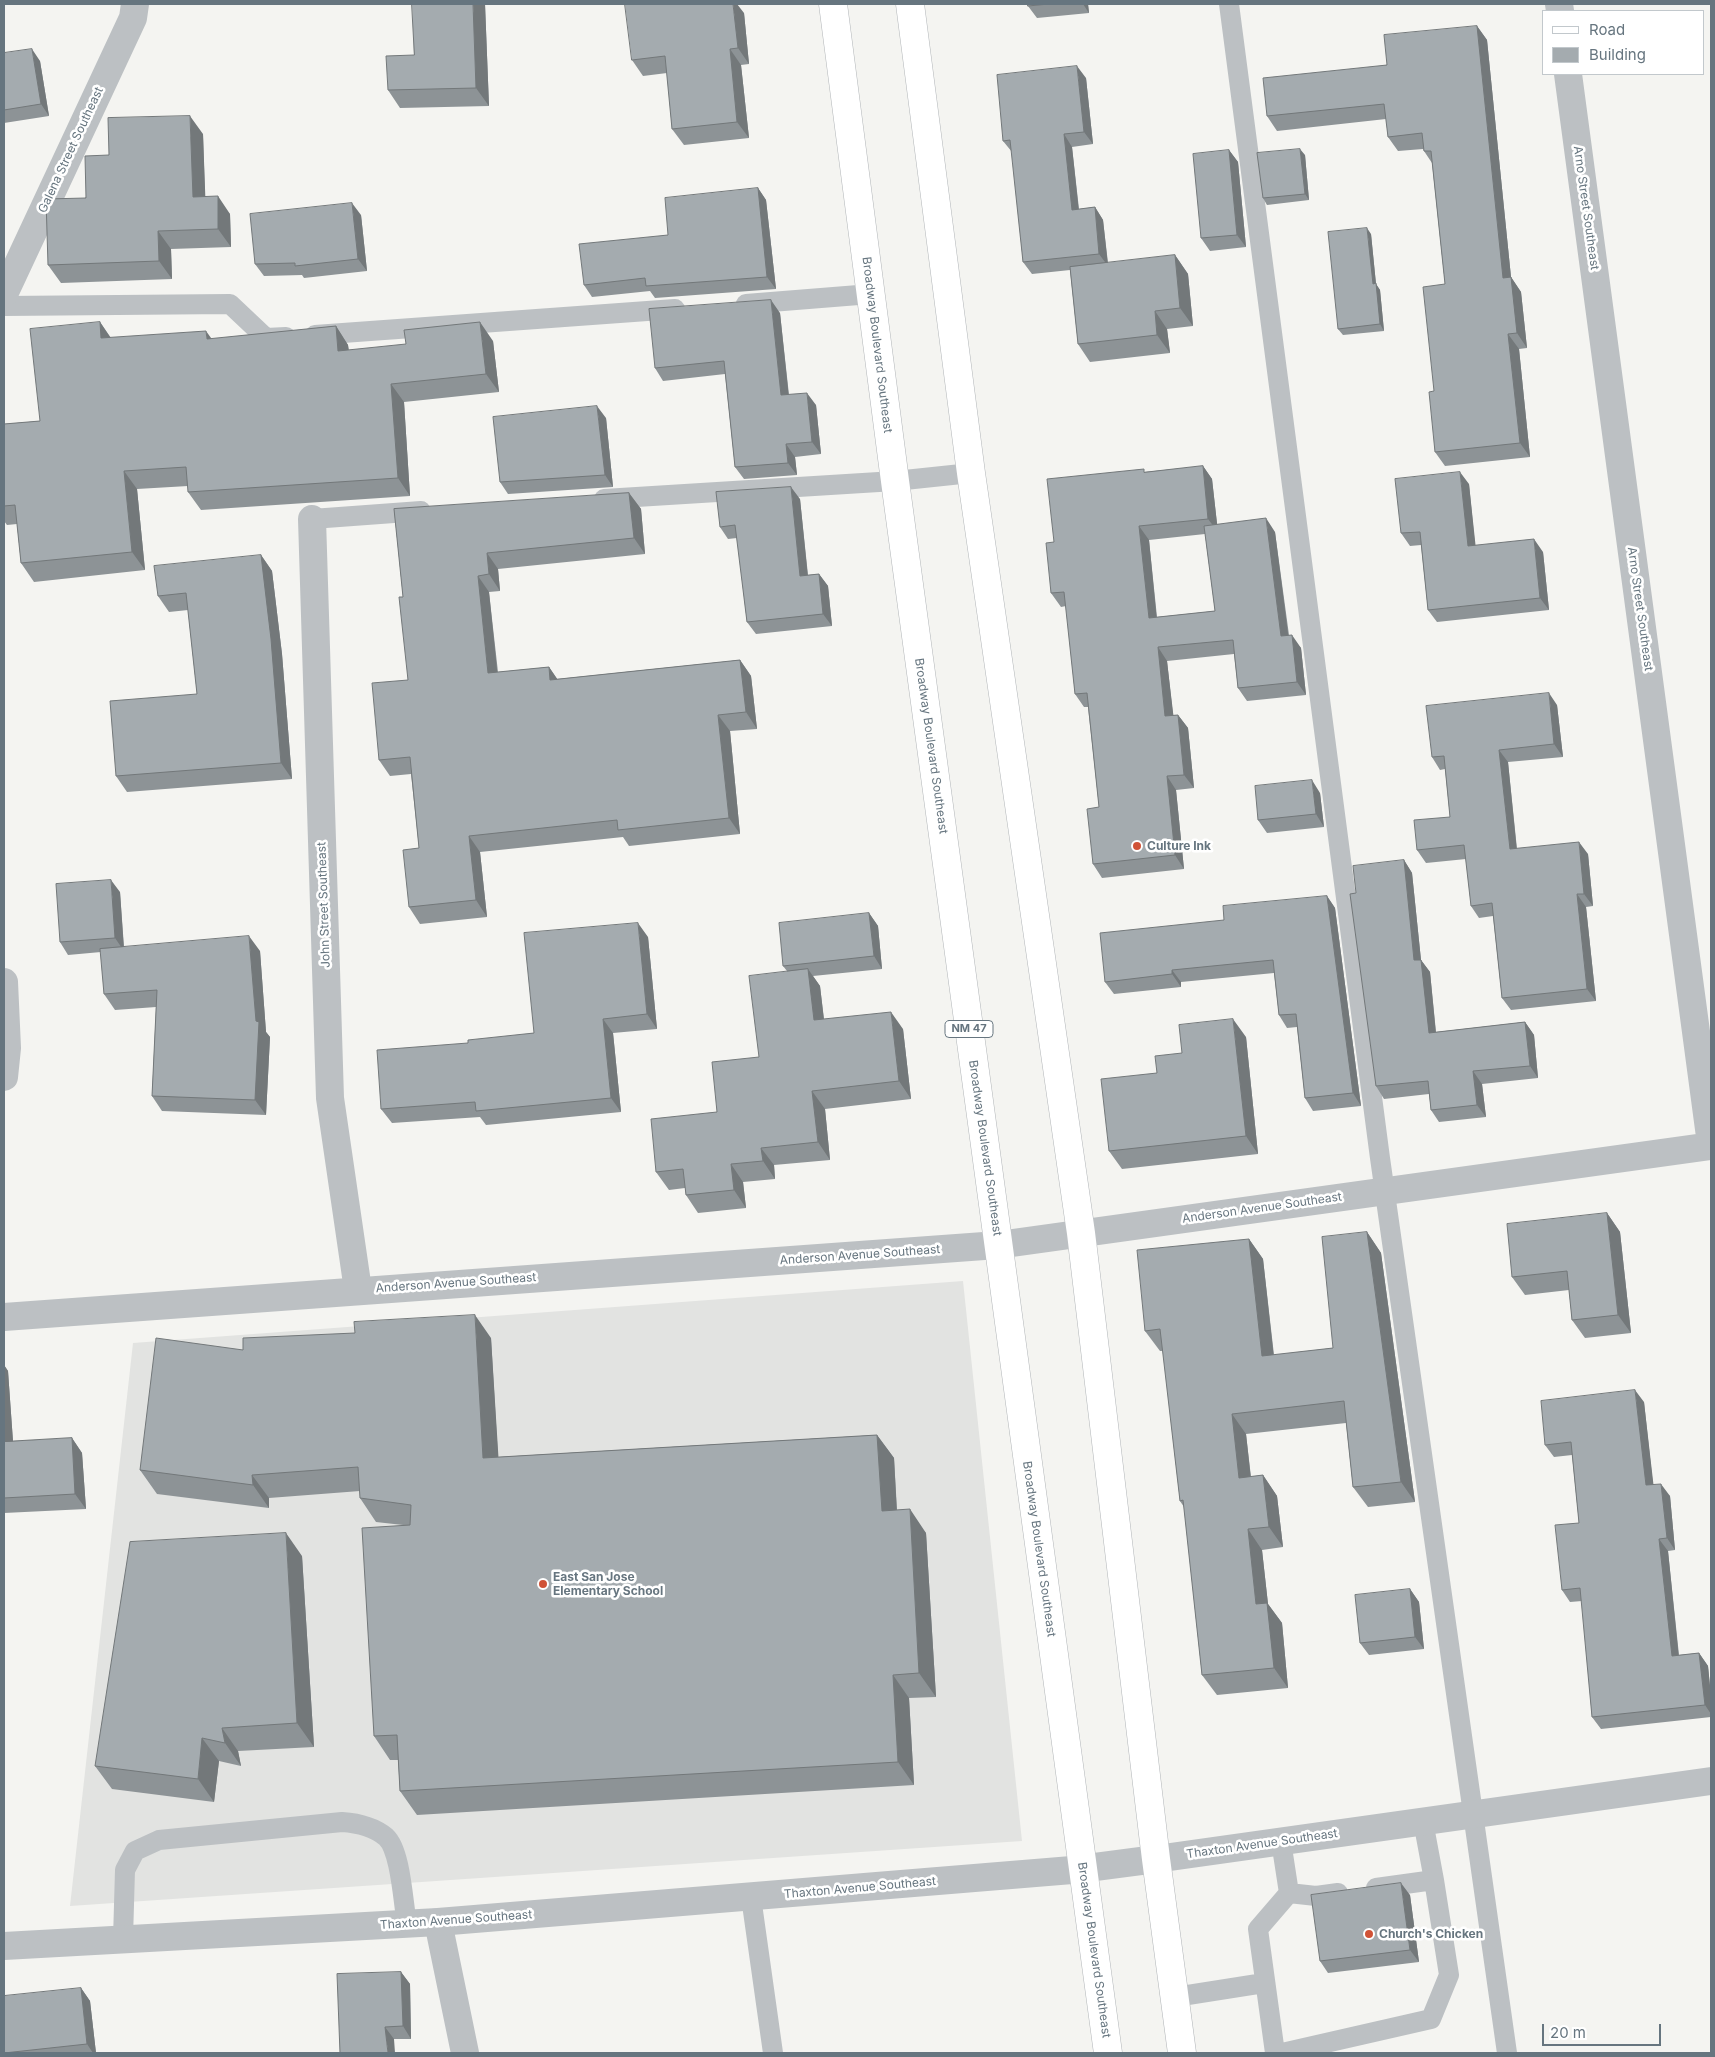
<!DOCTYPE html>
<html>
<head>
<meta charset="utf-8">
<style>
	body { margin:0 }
	#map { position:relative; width:1715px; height:2057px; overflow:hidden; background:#f4f4f1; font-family:Inter,sans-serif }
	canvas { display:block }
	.frame { position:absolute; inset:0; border:5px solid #66757f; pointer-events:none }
	.legend { position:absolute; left:1542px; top:10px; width:162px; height:65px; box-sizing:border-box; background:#fff; border:1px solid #c2c8cc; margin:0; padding:6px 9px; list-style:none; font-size:15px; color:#66757f }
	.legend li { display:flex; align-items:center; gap:10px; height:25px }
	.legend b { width:25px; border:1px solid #c2c8cc }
	.scale { position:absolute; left:1542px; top:2024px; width:119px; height:22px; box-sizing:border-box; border:2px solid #66757f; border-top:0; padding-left:6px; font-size:15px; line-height:18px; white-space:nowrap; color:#66757f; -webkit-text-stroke:4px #fff; paint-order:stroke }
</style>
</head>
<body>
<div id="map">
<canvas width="1715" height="2057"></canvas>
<div class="frame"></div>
<ul class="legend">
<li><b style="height:6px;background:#fff"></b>Road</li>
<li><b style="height:14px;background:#a4abaf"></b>Building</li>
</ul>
<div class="scale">20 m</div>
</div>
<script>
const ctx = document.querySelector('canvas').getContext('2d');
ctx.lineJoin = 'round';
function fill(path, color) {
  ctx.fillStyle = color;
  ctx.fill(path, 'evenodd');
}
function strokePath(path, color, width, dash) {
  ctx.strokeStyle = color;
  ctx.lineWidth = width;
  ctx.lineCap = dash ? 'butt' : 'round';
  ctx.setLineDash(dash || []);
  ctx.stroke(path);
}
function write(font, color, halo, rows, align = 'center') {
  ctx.font = font + ' Inter,sans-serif';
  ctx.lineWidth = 5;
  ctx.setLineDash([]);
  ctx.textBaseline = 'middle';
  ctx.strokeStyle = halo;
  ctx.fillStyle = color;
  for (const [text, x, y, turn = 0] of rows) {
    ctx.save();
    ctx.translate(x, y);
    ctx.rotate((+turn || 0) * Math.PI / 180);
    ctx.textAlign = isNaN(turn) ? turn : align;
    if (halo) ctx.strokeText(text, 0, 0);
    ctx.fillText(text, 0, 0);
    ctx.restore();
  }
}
fill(new Path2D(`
	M963,1281L1022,1841L70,1906L133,1343Z`), '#e2e3e1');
const primary = new Path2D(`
	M833,4L895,481L1108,2053
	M910,4L971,473L1081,1233L1156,1859L1182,2053`);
strokePath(primary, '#b0b4b7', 29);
strokePath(new Path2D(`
	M1229,4L1380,1158L1507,2053
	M746,304L871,294
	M4,306L230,304L266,338L286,337
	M315,335L675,309
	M604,499L895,481L971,473
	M312,519L421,511
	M1423,1821L1434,1880
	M1289,1893L1316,1896L1338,1893
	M751,1897L773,2053
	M123,1939L125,1870L135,1851L159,1840L342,1822C357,1823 374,1827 386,1837C401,1851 403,1903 407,1924
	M1175,1997L1264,1983
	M1275,2053L1258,1929L1289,1893L1281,1841
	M1282,2053L1431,2019L1449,1975L1434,1880L1376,1888`), '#bcc0c3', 20);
strokePath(new Path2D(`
	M1559,4L1560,11
	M1568,74L1711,1144
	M4,294L133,18L135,4
	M312,519L330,1098L358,1290
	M4,982L7,1048L4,1077
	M4,1317L998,1245L1711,1146
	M1156,1859L1711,1781
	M438,1922L465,2053`), '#bcc0c3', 28);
strokePath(new Path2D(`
	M4,1946L438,1922L1072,1870L1156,1859`), '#bcc0c3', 28);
strokePath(primary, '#fff', 28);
fill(new Path2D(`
	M485,4L489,106L400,108L388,90L414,55Z
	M1028,4H1088L1089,13L1037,18L1028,6Z
	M744,13L749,64L741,65L749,138L684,145L672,129L667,73L643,76L632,60Z
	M1477,26L1487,40L1511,277L1521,292L1527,348L1519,349L1530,457L1445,466L1435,452L1434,391L1445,284L1432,163L1424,151L1423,149L1398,151L1388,137L1386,119L1277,131L1267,116Z
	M4,53L40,61L49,116L4,123Z
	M1086,78L1093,144L1072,147L1079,209L1095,207L1103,220L1108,263L1175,255L1188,274L1193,326L1167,329L1170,353L1090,362L1078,344L1070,270L1032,274L1023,262L1012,152L1003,141Z
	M203,134L205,196L230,214L231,247L171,249L172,279L61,283L48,265L109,155Z
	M1229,150L1238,162L1246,247L1210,251L1201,238Z
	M1305,155L1309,200L1267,205L1263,198Z
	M758,188L766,200L776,289L655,298L650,291L592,297L584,285L668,235Z
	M361,215L367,271L304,278L302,275L264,276L255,264Z
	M1371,234L1376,284L1380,290L1384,331L1343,335L1338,329Z
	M780,313L789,395L816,405L821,454L795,457L797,475L744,479L735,467L725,374L663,381L655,368Z
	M100,322L111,338L212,339L336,326L348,345L349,350L493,341L499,392L404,402L410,496L201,510L188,492V486L137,489L145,570L34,582L21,563L17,524L7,525L4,521V424L40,421Z
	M606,418L613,487L508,494L500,482Z
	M1203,466L1212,479L1217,524L1275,532L1289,635L1301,648L1306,695L1247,701L1238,688L1234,654L1167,661L1173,715H1178L1188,728L1194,788L1176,790L1184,869L1102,878L1093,864L1099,807L1088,707H1084L1075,694L1066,606L1061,607L1051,593L1054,542L1146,472ZM1205,534L1215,611L1157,617L1149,540Z
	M1469,484L1475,545L1543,552L1549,610L1437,622L1428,610L1421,545L1410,546L1401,533Z
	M629,493L641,509L645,554L498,569L500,591L489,592L498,672L549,667L557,679L740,660L751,676L757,729L730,731L740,834L629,846L623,837L480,852L487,917L420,924L409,907L419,848L411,774L390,776L379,760L408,680L403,597L394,509Z
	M800,499L808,575L819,574L828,586L832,626L756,634L747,622L737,538L728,539L720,527Z
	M261,555L272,571L282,654L292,779L127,792L116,776L197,694L188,610L169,612L158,596Z
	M1557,705L1563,757L1508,762L1517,849L1588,854L1593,906L1586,907L1596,1001L1511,1010L1502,998L1493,916L1479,918L1471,906L1466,859L1426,863L1417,850L1450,817L1445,769L1440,770L1432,757Z
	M1320,793L1324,827L1267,833L1258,820Z
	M1404,860L1412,873L1421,960L1430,972L1436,1032L1525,1022L1534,1035L1538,1078L1482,1084L1486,1117L1439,1122L1431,1110L1429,1094L1384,1099L1376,1086L1356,893Z
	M120,892L124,947L260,951L266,1032L270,1037L266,1115L162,1111L152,1096L156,1007L115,1010L104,994L101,952L68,955L60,942Z
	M1327,896L1335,908L1361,1106L1313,1111L1305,1098L1297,1027L1287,1028L1279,1015L1274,973L1181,982V987L1114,994L1105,982L1224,920Z
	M869,913L878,926L882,969L813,976L820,986L824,1019L903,1029L911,1099L825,1109L830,1160L774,1165L775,1179L743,1182L746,1208L698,1213L686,1195L685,1188L669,1190L656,1172L717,1112L759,1057L787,971L783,966Z
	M648,937L657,1029L613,1033L621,1112L486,1125L480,1117L392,1123L381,1109L468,1043L534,1033Z
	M1246,1037L1258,1154L1122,1169L1109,1151L1157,1073L1182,1053Z
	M1607,1213L1620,1232L1631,1333L1585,1338L1572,1320L1569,1290L1525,1295L1512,1277Z
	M1367,1232L1381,1253L1415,1502L1368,1507L1353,1487L1346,1423L1246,1434L1251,1477L1263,1475L1277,1496L1283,1547L1262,1550L1268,1604L1282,1623L1288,1688L1217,1695L1202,1675L1184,1507L1180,1501L1163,1351H1160L1145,1331L1249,1239L1263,1259L1274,1355L1333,1348Z
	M491,1338L498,1457L877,1435L894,1458L897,1510L926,1533L936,1697L909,1698L914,1785L417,1815L400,1791L398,1760H390L374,1736L403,1525L376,1522L360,1498V1491L269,1498V1508L157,1494L140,1470L243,1350Z
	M4,1365L8,1371L13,1441L72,1438L82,1453L86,1509L4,1513Z
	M1644,1402L1653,1485L1670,1496L1675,1550L1668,1551L1679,1655L1699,1653L1708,1666L1711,1696V1717L1601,1729L1592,1717L1582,1601L1570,1602L1562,1590L1579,1523L1572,1455L1554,1457L1545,1445Z
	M302,1556L314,1747L238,1751L241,1766L219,1761L214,1802L112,1789L95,1766Z
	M1410,1589L1419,1602L1424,1649L1369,1655L1360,1643Z
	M1410,1895L1419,1962L1328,1973L1320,1961Z
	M401,1972L410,1984L411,2039H394L340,2053Z
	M81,1988L90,2001L96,2053H4Z`), '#8d9396');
fill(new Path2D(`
	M473,4H485L489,106L476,88Z
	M733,4H737L744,13L749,64L738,48Z
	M1083,4H1088L1089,13Z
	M1477,26L1487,40L1511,277L1521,292L1527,348L1517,333L1503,278Z
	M32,49L40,61L49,116L41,104Z
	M730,49L741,65L749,138L737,122Z
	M1077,66L1086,78L1093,144L1084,132Z
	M190,116L203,134L206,215L193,197Z
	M1064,134L1072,147L1080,222L1072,210Z
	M1300,149L1305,155L1309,200L1305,194Z
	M1229,150L1238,162L1246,247L1237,235Z
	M758,188L766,200L776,289L767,277Z
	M218,196L230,214L231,247L218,229Z
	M352,203L361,215L367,271L358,259Z
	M1095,207L1103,220L1108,266L1099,254Z
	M1367,228L1371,234L1376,284L1380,290L1384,331L1380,324L1373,284Z
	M158,231L171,249L172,279L159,261Z
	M1175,255L1188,274L1193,326L1180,308Z
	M771,300L780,313L790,408L781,395Z
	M1155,311L1167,329L1170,353L1157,335Z
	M100,322L112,340L101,338Z
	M480,322L493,341L499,392L486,374Z
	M336,326L348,345L350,369L338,351Z
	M206,331L219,349L207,339Z
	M1508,334L1519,349L1530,457L1520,443Z
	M391,384L404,402L410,496L398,478Z
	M807,393L816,405L821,454L812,442Z
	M597,406L606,418L613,487L605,475Z
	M786,444L795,457L797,475L788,463Z
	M1203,466L1212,479L1218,532L1208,519Z
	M124,471L137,489L145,570L132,552Z
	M1460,472L1469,484L1477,559L1468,546Z
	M791,487L800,499L809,588L800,576Z
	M629,493L641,509L645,554L634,538Z
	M1266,518L1275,532L1290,649L1281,636Z
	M1139,526L1149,540L1158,632L1149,618Z
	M1534,539L1543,552L1549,610L1540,598Z
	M487,553L498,569L500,591L489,574Z
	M261,555L272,571L282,654L292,779L281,763Z
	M819,574L828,586L832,626L823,614Z
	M478,576L489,592L499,689L488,673Z
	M1292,635L1301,648L1306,695L1297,682Z
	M1158,647L1167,661L1175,729L1165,716Z
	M740,660L751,676L757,729L746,712Z
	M549,667L560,683L550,680Z
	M1549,693L1557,705L1563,757L1554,744Z
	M718,715L730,731L740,834L729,818Z
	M1178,715L1188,728L1194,788L1184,775Z
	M1499,750L1508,762L1518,862L1510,849Z
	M1167,776L1176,790L1184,869L1175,855Z
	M1312,780L1320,793L1324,827L1316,814Z
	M469,836L480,852L487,917L476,900Z
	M1579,842L1588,854L1593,906L1584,894Z
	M1404,860L1412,873L1421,960L1430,972L1437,1045L1429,1033L1414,960Z
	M111,880L120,892L124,951L115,938Z
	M1577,894L1586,907L1596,1001L1587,989Z
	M1327,896L1335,908L1361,1106L1353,1093Z
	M869,913L878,926L882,969L874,956Z
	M638,923L648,937L657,1029L647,1014Z
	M249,936L260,951L266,1032L270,1037L266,1115L255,1100L256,1021Z
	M808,969L820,986L826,1038L814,1020Z
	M1172,970L1181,982V987L1172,974Z
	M891,1012L903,1029L911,1099L899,1081Z
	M603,1019L613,1033L621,1112L611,1098Z
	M1233,1019L1246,1037L1258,1154L1246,1136Z
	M1525,1022L1534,1035L1538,1078L1530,1066Z
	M1473,1071L1482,1084L1486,1117L1477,1105Z
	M812,1091L825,1109L830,1160L818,1142Z
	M761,1148L774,1165L775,1179L763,1161Z
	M731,1164L743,1182L746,1208L734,1190Z
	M1607,1213L1620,1232L1631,1333L1618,1315Z
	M1367,1232L1381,1253L1415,1502L1401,1482Z
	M1249,1239L1263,1259L1276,1377L1262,1356Z
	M475,1315L491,1338L500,1482L483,1458Z
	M4,1365L8,1371L14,1456L4,1442Z
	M1635,1390L1644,1402L1655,1498L1646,1485Z
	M1232,1414L1246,1434L1253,1498L1239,1478Z
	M877,1435L894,1458L898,1534L882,1511Z
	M72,1438L82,1453L86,1509L75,1494Z
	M252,1475L269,1498V1508L253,1485Z
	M1263,1475L1277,1496L1283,1547L1269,1527Z
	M1661,1484L1670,1496L1675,1550L1667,1538Z
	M910,1509L926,1533L936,1697L919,1673Z
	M1248,1529L1262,1550L1268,1604L1282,1623L1288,1688L1274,1668L1256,1604Z
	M286,1533L302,1556L314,1747L297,1723Z
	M1659,1539L1668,1551L1680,1669L1672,1656Z
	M1410,1589L1419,1602L1424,1649L1415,1637Z
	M1699,1653L1708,1666L1711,1696V1714L1705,1705Z
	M893,1675L909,1698L914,1785L898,1762Z
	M222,1728L238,1751L241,1766L225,1743Z
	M202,1738L219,1761L214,1802L198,1779Z
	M1401,1883L1410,1895L1419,1962L1410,1950Z
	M401,1972L410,1984L411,2039L403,2026Z
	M81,1988L90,2001L96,2053H93L87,2044Z
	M385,2027L394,2039L395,2053H388Z`), '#73787a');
const building = new Path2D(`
	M412,4H473L476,88L388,90L386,56L414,55Z
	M625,4H733L738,48L730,49L737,122L672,129L665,56L632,60Z
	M1028,4H1049L1028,6Z
	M1477,26L1503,278L1511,277L1517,333L1508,334L1520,443L1435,452L1429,392L1434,391L1423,287L1445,284L1431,151H1424L1422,133L1388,137L1384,104L1267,116L1263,78L1387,65L1384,35Z
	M32,49L41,104L4,110V53Z
	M1077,66L1084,132L1064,134L1072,210L1095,207L1099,254L1023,262L1010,140L1003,141L997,75Z
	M190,116L193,197L218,196V229L158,231L159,261L48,265L46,199L86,198L85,156L109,155L108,118Z
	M1300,149L1305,194L1263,198L1257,153Z
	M1229,150L1237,235L1201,238L1193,154Z
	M758,188L767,277L646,286L645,278L584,285L579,244L668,235L665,198Z
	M352,203L358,259L295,266V263L255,264L250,214Z
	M1367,228L1373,284L1376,283L1380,324L1338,329L1328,232Z
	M1175,255L1180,308L1155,311L1157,335L1078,344L1070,267Z
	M771,300L781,395L807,393L812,442L786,444L788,463L735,467L724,361L655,368L649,309Z
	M100,322L101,338L206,331L207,339L336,326L338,351L406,344L404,330L480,322L486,374L391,384L398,478L188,492L186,467L124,471L132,552L21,563L15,505L4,506V424L40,421L30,329Z
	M597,406L605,475L500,482L493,417Z
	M1203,466L1208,519L1139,526L1149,618L1215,611L1204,526L1266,518L1281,636L1292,635L1297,682L1238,688L1233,640L1158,647L1165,716L1178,715L1184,775L1167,776L1175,855L1093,864L1087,809L1099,807L1087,693L1075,694L1064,592L1051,593L1046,543L1054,542L1047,479L1144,469V472Z
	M1460,472L1468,546L1534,539L1540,598L1428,610L1420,532L1401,533L1395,479Z
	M791,487L800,576L819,574L823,614L747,622L735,525L720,527L716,492Z
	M629,493L634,538L487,553L489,574L478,576L488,673L549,667L550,680L740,660L746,712L718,715L729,818L618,830L617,820L469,836L476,900L409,907L403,850L419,848L410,757L379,760L372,683L408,680L399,597H403L394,509Z
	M261,555L271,639L281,763L116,776L110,701L197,694L186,593L158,596L154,566Z
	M1549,693L1554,744L1499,750L1510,849L1579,842L1584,894H1577L1587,989L1502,998L1492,903L1471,906L1464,845L1417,850L1414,820L1450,817L1444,756L1432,757L1426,706Z
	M1312,780L1316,814L1258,820L1255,786Z
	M1404,860L1414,960H1421L1429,1033L1525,1022L1530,1066L1473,1071L1477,1105L1431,1110L1428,1081L1376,1086L1350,894L1356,893L1353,866Z
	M111,880L115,938L60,942L56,884Z
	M1327,896L1353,1093L1305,1098L1296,1014L1279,1015L1273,960L1172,970V974L1105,982L1100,933L1224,920L1223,906Z
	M869,913L874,956L783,966L779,923Z
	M638,923L647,1014L603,1019L611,1098L476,1111L475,1102L381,1109L377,1050L468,1043V1040L534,1033L524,933Z
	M249,936L256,1021L259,1022L255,1100L152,1096L157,990L104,994L100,949Z
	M808,969L814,1020L891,1012L899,1081L812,1091L818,1142L761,1148L763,1161L731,1164L734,1190L686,1195L683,1169L656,1172L651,1119L717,1112L712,1062L759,1057L749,976Z
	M1233,1019L1246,1136L1109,1151L1101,1079L1157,1073L1155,1056L1182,1053L1179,1025Z
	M1607,1213L1618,1315L1572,1320L1567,1271L1512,1277L1507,1224Z
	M1367,1232L1401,1482L1353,1487L1344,1401L1232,1414L1239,1478L1263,1475L1269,1527L1248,1529L1256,1604L1267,1603L1274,1668L1202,1675L1183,1500L1180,1501L1160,1329L1145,1331L1137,1250L1249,1239L1262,1356L1333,1348L1322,1237Z
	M475,1315L483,1458L877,1435L882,1511L910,1509L919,1673L893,1675L898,1762L400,1791L397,1735L374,1736L362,1528L410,1525L411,1505L360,1498L358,1467L252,1475L253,1485L140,1470L156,1338L243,1350V1338L355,1333L354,1322Z
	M1635,1390L1646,1485L1661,1484L1667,1538L1659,1539L1672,1656L1699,1653L1705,1705L1592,1717L1580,1588L1562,1590L1555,1525L1579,1523L1571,1442L1545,1445L1541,1401Z
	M72,1438L75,1494L4,1498V1442Z
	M286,1533L297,1723L222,1728L225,1743L202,1738L198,1779L95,1766L130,1542Z
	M1410,1589L1415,1637L1360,1643L1355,1595Z
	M1401,1883L1410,1950L1320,1961L1311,1895Z
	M401,1972L403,2026L385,2027L388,2053H340L337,1974Z
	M81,1988L87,2044L4,2053V1996Z`);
fill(building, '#a4abaf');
strokePath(building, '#73787a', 1);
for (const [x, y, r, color] of [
	[1137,846,5,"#d05236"],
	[543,1584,5,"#d05236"],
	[1369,1934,5,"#d05236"]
]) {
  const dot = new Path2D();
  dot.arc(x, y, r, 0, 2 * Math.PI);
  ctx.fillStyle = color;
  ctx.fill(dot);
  strokePath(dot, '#fff', 2);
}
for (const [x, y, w] of [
	[969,1029,48]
]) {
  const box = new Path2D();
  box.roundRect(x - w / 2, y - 8.5, w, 17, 4);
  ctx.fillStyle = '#fff';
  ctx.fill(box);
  strokePath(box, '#66757f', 1);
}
write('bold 11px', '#66757f', null, [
	["NM 47",969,1029]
]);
write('12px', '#66757f', '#fff', [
	["Galena Street Southeast",71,150,-65],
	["Arno Street Southeast",1586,208,82],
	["Broadway Boulevard Southeast",877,345,83],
	["Arno Street Southeast",1640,609,82],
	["Broadway Boulevard Southeast",931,746,82],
	["John Street Southeast",324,905,-92],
	["Broadway Boulevard Southeast",985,1148,82],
	["Anderson Avenue Southeast",1262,1208,-8],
	["Anderson Avenue Southeast",860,1255,-4],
	["Anderson Avenue Southeast",456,1283,-4],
	["Broadway Boulevard Southeast",1039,1549,82],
	["Thaxton Avenue Southeast",1262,1844,-8],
	["Thaxton Avenue Southeast",860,1888,-5],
	["Thaxton Avenue Southeast",456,1920,-4],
	["Broadway Boulevard Southeast",1094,1950,82]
]);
write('bold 12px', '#66757f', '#fff', [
	["Culture Ink",1147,846],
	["East San Jose",553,1577],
	["Elementary School",553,1591],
	["Church's Chicken",1379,1934]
], 'left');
</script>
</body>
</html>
